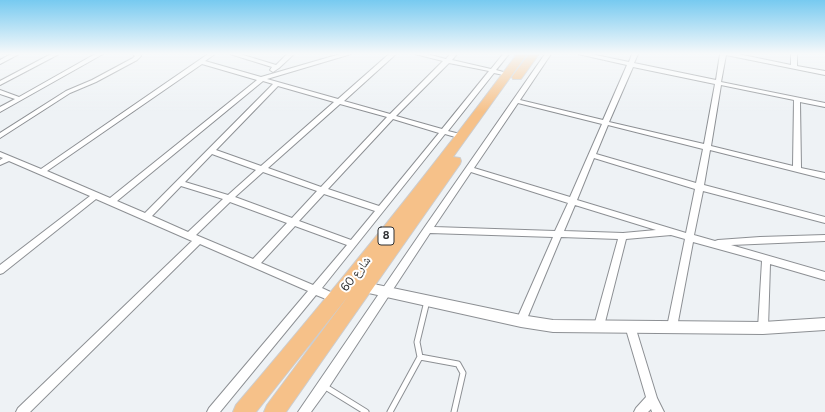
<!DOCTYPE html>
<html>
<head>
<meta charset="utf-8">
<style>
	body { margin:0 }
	canvas { display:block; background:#eef2f5 }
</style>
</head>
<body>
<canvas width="825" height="412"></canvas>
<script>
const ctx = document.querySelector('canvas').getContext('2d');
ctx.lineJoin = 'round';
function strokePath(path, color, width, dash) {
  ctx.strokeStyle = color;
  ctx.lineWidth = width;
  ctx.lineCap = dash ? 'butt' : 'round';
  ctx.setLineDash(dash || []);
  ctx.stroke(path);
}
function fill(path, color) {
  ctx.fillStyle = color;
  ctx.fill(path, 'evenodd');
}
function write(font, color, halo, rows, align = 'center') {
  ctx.font = font + ' Figtree,"Noto Naskh Arabic",sans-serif';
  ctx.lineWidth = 4;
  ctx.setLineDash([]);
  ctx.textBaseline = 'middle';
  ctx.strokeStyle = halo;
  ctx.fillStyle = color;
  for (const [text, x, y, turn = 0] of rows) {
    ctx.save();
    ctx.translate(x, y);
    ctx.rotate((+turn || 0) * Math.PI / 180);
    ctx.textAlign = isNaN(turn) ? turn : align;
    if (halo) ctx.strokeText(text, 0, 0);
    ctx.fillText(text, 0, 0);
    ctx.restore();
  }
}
const lane = new Path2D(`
	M420,357L458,364L463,373L454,412
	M324,386L366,412
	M390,412L420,357L417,342L427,301`);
const street = new Path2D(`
	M11,54H19L0,64V60Z
	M51,54H59L0,85V81Z
	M95,54H103L0,112V107L15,99L0,94V90L19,97Z
	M133,54H140L141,56L137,60L96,82L70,93L0,138V133L66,91L92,80L133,58L135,56Z
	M208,54H215L205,61L261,77L340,54H351L267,79L338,99L389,54H396L344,101L390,114L443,61L415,54H427L446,59L450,54H457L452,60L491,69L503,54H509L496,70L511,74L508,76L494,73L448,131L464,135L465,137L464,139H462L445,134L322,288L339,296L341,299L339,302L336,303L316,295L220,412H207L209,408L308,291L200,244L30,412H16L18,408L192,241L96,199L3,273L0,274V265L90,196L9,161L0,165V160L3,158L0,157V152L41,169ZM449,63L489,71L442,129L396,116ZM202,64L257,80L110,198L47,171ZM263,81L273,84L145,213L117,201ZM278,86L334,102L261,166L216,150ZM340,104L387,117L321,187L268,168ZM393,119L439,133L379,206L328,189ZM212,154L256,170L228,195L185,182ZM263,172L317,191L292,218L235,197ZM181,186L223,199L188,232L152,216ZM324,194L375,211L351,240L299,221ZM230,202L287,223L253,259L196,235ZM295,226L347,245L313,285L261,263Z
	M230,54H240L276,65L287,54H294L279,68L273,72L270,70L272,67Z
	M545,54H551L520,100L603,120L627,65L578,54H591L629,62L632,54H638L634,63L716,80L720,54H738L791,65V54H797V66L825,71V75L726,55L721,82L825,103V107L800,102L801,168L825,173V179L710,150L704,185L825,217V223L703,191L694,235L715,241L718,240L760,237L825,235V241L731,245L825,272V280L770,264L768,328L767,331L763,333L759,331L758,328L762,261L693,242L677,327L675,330L672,332L669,330L667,327L685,239L671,235L626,239L604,326L602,329L599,331L596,329L594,326L618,239L561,237L526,321L524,324L521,325L518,324L516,321L553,237L430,233L327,390L311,412H298L424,228ZM633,67L715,84L704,144L609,122ZM721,85L794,100L793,166L711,146ZM518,103L602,124L570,197L474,168ZM608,125L703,149L696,183L596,154ZM594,158L695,189L686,233L577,200ZM471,172L568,203L555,231L434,227ZM575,205L656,230L623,233L564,231Z
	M630,321L633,323L635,326L657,398L664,412H652L651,409L648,412H634L636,408L646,397L625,326L627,323Z`);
const secondary = new Path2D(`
	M364,282L521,315L553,320L763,322L825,318V330L763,334L553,332L521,327L364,292L359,291L358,287L359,283Z`);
const highway = new Path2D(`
	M517,54H527L453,157L460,158L461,161L460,164L286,412H264L267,405L349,295L256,412H233L236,405C333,291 428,175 517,54Z
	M529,54H539L521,79H513L512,77Z`);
strokePath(lane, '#8d9094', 7);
strokePath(street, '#8d9094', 2);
strokePath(secondary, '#8d9094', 2);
strokePath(highway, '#cdcdce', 2);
strokePath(lane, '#fff', 5);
fill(street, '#fff');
fill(secondary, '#fff');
fill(highway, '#f6c189');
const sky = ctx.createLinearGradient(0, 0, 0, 112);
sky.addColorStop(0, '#77caf0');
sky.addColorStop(0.48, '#f7f9fa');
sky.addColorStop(1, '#f7f9fa00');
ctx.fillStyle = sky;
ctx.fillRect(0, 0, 825, 112);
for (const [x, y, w] of [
	[386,236,16]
]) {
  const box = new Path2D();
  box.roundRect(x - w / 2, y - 9, w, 18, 3);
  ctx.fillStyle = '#fff';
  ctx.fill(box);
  strokePath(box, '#2f3032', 1);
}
write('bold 11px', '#2f3032', null, [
	["8",386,236]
]);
write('12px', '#2f3032', '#fff', [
	["شارع 60",356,274,-52]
]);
</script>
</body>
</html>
